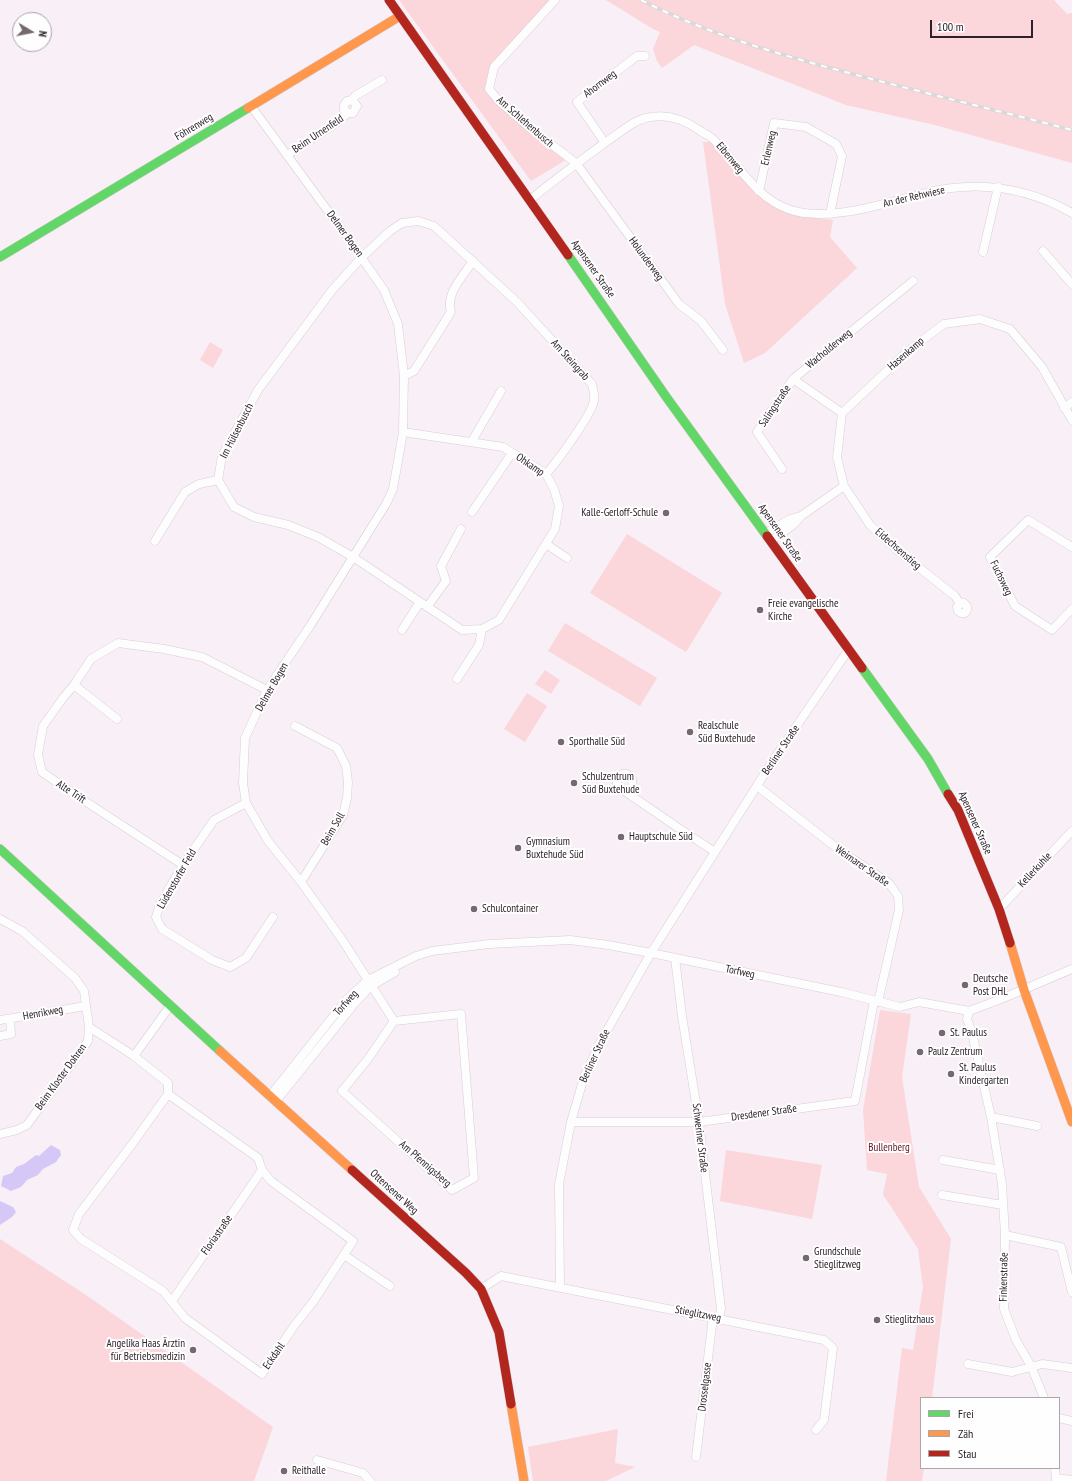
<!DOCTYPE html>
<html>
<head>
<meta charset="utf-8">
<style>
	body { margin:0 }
	#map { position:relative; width:1072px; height:1481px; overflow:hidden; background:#f9eff6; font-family:"PT Sans Narrow",sans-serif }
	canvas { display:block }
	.legend { position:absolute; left:920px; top:1397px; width:140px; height:72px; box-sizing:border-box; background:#fefefe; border:1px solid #aaa6a9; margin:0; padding:5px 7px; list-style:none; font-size:12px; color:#2c2129 }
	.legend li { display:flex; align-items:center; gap:8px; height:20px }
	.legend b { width:20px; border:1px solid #aaa6a9 }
	.north { position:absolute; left:12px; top:12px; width:40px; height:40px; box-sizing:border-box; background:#fefefe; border:1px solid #aaa6a9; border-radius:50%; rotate:100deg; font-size:11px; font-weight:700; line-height:16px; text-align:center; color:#2c2129 }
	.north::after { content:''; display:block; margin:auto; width:14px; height:18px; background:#746971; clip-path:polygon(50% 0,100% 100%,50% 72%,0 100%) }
	.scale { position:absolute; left:930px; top:20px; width:103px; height:18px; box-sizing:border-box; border:2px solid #2c2129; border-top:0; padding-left:5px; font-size:12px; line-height:14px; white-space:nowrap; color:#2c2129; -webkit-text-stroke:3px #fefefe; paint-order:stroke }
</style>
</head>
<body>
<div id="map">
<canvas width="1072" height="1481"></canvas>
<ul class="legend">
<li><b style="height:5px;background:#63d668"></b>Frei</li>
<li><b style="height:5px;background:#ff974d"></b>Zäh</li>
<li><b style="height:5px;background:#b3261e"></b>Stau</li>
</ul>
<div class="north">N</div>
<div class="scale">100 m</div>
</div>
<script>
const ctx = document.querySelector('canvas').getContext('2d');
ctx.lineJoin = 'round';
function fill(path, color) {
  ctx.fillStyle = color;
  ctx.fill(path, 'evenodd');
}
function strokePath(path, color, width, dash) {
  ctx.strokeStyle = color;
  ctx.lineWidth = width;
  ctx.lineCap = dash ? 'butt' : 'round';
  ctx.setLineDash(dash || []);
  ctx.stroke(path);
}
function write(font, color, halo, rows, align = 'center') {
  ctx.font = font + ' "PT Sans Narrow",sans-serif';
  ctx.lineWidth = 4;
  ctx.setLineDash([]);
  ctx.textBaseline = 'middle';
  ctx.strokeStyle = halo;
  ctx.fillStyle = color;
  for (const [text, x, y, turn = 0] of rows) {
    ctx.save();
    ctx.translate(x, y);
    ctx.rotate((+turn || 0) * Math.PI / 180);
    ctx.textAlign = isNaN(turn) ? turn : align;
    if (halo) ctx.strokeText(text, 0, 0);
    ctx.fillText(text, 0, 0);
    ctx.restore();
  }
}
fill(new Path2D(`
	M399,0H554L494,67L489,89L569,158L531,181Z
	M606,0H1054L1067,14L1072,13V163L935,125L846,105L694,45L662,68L657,61L653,49L660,32L653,29Z
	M703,142H712C734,167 755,201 788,213C802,218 818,218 833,220L830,237L857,268L765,353L744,363L725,304Z
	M210,342L223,350L213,368L200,360Z
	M627,534L722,593L686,652L590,593Z
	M565,623L657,678L640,706L548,651Z
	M545,670L560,680L551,694L535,684Z
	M527,693L547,706L525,742L504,729Z
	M880,1010L911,1014L902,1077L919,1187L951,1239L932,1398H921V1468H924L922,1481H886L902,1348L913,1350L923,1287L918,1249L890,1205L883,1195L887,1174L867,1170L863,1110Z
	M726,1150L822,1165L812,1219L720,1201Z
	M0,1239L89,1297L273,1427L254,1481H0Z
	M618,1429L615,1463L635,1467L606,1481H533L528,1447Z`), '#fbd6da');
fill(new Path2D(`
	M51,1145L60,1150L61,1155L56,1162L43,1169L38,1175L27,1180L21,1187L11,1191L1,1186L3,1176L12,1173L16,1167L24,1164L36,1155L39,1156Z
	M0,1201L13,1207L16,1212L12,1217L0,1225Z`), '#d5c8f7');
const street = new Path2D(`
	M555,0L494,67L489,89L499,101L530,128L576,163L679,304L701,321L723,350
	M352,100L355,96L382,80
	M251,106L347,237L384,290L398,324L404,376L403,432L393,489L386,504L310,626L267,690L245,738L243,783L246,803L268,841L301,882L343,941L394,1021L368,1059L342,1091L452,1190L474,1178L461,1014L394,1021
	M605,143L577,102L637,56H645
	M287,155L335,124L348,113H353L357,106L352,100L347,101L344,105V110L348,113
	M759,191L774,123L806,127L836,144L842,156L830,214
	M530,200C555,179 580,161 606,142C620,133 634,119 651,117C671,114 686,121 702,132C707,135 712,137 715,141C739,165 755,197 788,209C826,223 883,204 921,194C973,180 1025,186 1072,213
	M1043,251L1072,284
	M983,252L998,187
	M404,376L414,371L451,312C445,294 463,276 473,261
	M1064,408L1072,402
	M842,413L793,379L913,281
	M403,432L503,447L546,474L554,489L559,506L555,529L499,620L482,629L462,630L353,557L318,537L288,525L254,517L234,507L218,480L222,456L258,390L333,289L362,257L390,231L402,223L418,221L434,226L517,302L592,384C593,389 595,395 594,400C593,413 556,463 546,474
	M472,441L501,391
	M782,469L757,432L793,379
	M844,486L870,525L898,551L955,596L960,604L957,607L958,611L961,613H965L967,610V606L964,603L960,604
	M472,512L512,453
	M765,534L790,519L801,516
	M155,541L185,492L199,484L218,480
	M771,541L793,525L801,516L844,486L837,457L842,413L908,351L944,324L980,319L1010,329L1042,367L1072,420
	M546,544L567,558
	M1072,547L1028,520L990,557L1015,606L1052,630L1072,609
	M427,607L446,581L441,566L461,529
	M402,630L420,602
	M457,679L479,645L482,629
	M74,685L117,719
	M295,726L337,748L346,766L348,782L347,798L343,815L301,882
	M757,786L838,849L889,883L898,896L899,910L878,1002
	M633,797L632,779L627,774H622L617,778V784L620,788L680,829L715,852
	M246,803L214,820L183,865L160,904L156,917L162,929L212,960L230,967L246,958L273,917
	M183,865L77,796L42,772L38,755L43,726L63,698L74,685L91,659L118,643L164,649L202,657L267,690
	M999,909L1072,831
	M0,919L22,931L75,978L84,991L89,1027L88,1041L27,1125L17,1130L0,1134
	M675,958L682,1016L699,1122L721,1309L719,1318
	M969,1011L967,1019L972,1033L991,1117L1002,1184L1005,1235L1004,1309L1016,1340L1031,1366L1044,1398
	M0,1020L86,1006
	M89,1027L134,1056L170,1006
	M0,1036L11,1034L10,1019
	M134,1056L168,1083V1094L258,1158L262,1170L271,1181L353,1241L313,1302L294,1326L262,1374L185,1318L163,1291L81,1239L73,1230L79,1214L133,1143L168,1094
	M270,1096L347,999L368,980L416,956L432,951L489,944L570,940L608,945L651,953L841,992L900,1007L919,1002L969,1011L1001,999L1072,969
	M276,1101L355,1003L371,986L395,972
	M991,1117L1037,1126
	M571,1122H699L855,1101L874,1001
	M943,1160L1000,1170
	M942,1195L1003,1205
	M1005,1235L1061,1247L1072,1292
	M344,1255L390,1286
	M560,1287L559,1184L571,1122L584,1077L590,1064L601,1041L651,953L772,762L849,649
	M481,1289L501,1276L824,1340L833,1348L824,1420L816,1430
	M172,1301L262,1170
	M968,1364L1012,1372L1042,1364L1072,1368
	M1059,1418L1072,1421
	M696,1457L713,1317
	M317,1460L363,1473L370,1481
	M1055,1468L1056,1481
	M1056,1478L1072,1480`);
const fast = new Path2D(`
	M568,255L667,398L767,536
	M0,257L248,108
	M862,668L928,759L948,794
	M0,849L220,1051`);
const slow = new Path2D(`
	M248,108L400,16
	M1010,943L1024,990L1072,1122
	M220,1051L352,1170
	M511,1404L524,1481`);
const jam = new Path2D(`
	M389,0L568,255
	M767,536L862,668
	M948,794L958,810L999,909L1010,943
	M352,1170L466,1273L481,1289L499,1332L511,1404`);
strokePath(street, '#d7cdd4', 9);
strokePath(fast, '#d7cdd4', 10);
strokePath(slow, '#d7cdd4', 10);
strokePath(jam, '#d7cdd4', 10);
strokePath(street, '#fefdfe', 8);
strokePath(fast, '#63d668', 9);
strokePath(slow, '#ff974d', 9);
strokePath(jam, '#b3261e', 9);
const rail = new Path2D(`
	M641,0C711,36 788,57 864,77C933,95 1003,112 1072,130`);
strokePath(rail, '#dbd8db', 3.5);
strokePath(rail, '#fefefe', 2, [6]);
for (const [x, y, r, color] of [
	[666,513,4,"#746971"],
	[760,610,4,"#746971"],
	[690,732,4,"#746971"],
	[561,742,4,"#746971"],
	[574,783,4,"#746971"],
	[621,837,4,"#746971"],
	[518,848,4,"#746971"],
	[474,909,4,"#746971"],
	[965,985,4,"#746971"],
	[942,1033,4,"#746971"],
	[920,1052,4,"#746971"],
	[951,1074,4,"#746971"],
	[806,1258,4,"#746971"],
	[877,1320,4,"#746971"],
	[193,1350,4,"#746971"],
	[284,1471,4,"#746971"]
]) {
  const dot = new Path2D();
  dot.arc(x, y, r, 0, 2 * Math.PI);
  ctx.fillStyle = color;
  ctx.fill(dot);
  strokePath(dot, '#fefefe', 1.5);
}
write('11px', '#2c2129', '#fefefe', [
	["Ahornweg",600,84,-37],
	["Am Schlehenbusch",525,122,41],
	["Föhrenweg",194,127,-31],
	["Beim Urnenfeld",318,134,-34],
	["Erlenweg",769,148,-77],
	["Eibenweg",730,158,50],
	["An der Rehwiese",914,197,-13],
	["Delmer Bogen",345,234,54],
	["Holunderweg",646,259,54],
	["Apensener Straße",593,269,55],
	["Wacholderweg",829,349,-39],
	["Hasenkamp",906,354,-41],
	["Am Steingrab",570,360,48],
	["Salingstraße",775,406,-56],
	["Im Hülsenbusch",237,431,-63],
	["Ohkamp",530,465,34],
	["Apensener Straße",780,533,55],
	["Eidechsenstieg",898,549,41],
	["Fuchsweg",1001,578,64],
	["Delmer Bogen",272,687,-60],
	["Berliner Straße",781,750,-56],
	["Alte Trift",71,792,33],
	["Apensener Straße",975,823,66],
	["Beim Soll",333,829,-60],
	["Weimarer Straße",862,866,35],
	["Kellerkuhle",1035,870,-47],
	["Lüdenstorfer Feld",177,879,-60],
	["Torfweg",740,972,12],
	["Torfweg",346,1003,-48],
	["Henrikweg",43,1013,-10],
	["Berliner Straße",595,1056,-65],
	["Beim Kloster Dohren",61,1077,-54],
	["Dresdener Straße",764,1113,-8],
	["Schweriner Straße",700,1138,83],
	["Am Pfennigsberg",425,1164,41],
	["Ottensener Weg",394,1192,42],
	["Floriastraße",217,1235,-55],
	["Finkenstraße",1004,1277,-89],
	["Stieglitzweg",698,1314,11],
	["Eckdahl",274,1356,-55],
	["Drosselgasse",705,1387,-83]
]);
write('11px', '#2c2129', '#fefefe', [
	["Kalle-Gerloff-Schule",658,513,"right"],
	["Freie evangelische",768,604],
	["Kirche",768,617],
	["Realschule",698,726],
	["Süd Buxtehude",698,739],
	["Sporthalle Süd",569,742],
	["Schulzentrum",582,777],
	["Süd Buxtehude",582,790],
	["Hauptschule Süd",629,837],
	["Gymnasium",526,842],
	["Buxtehude Süd",526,855],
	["Schulcontainer",482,909],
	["Deutsche",973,979],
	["Post DHL",973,992],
	["St. Paulus",950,1033],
	["Paulz Zentrum",928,1052],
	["St. Paulus",959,1068],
	["Kindergarten",959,1081],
	["Grundschule",814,1252],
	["Stieglitzweg",814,1265],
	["Stieglitzhaus",885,1320],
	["Angelika Haas Ärztin",185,1344,"right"],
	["für Betriebsmedizin",185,1357,"right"],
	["Reithalle",292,1471]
], 'left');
write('11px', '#641221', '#fefefe', [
	["Bullenberg",889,1148]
]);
</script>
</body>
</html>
